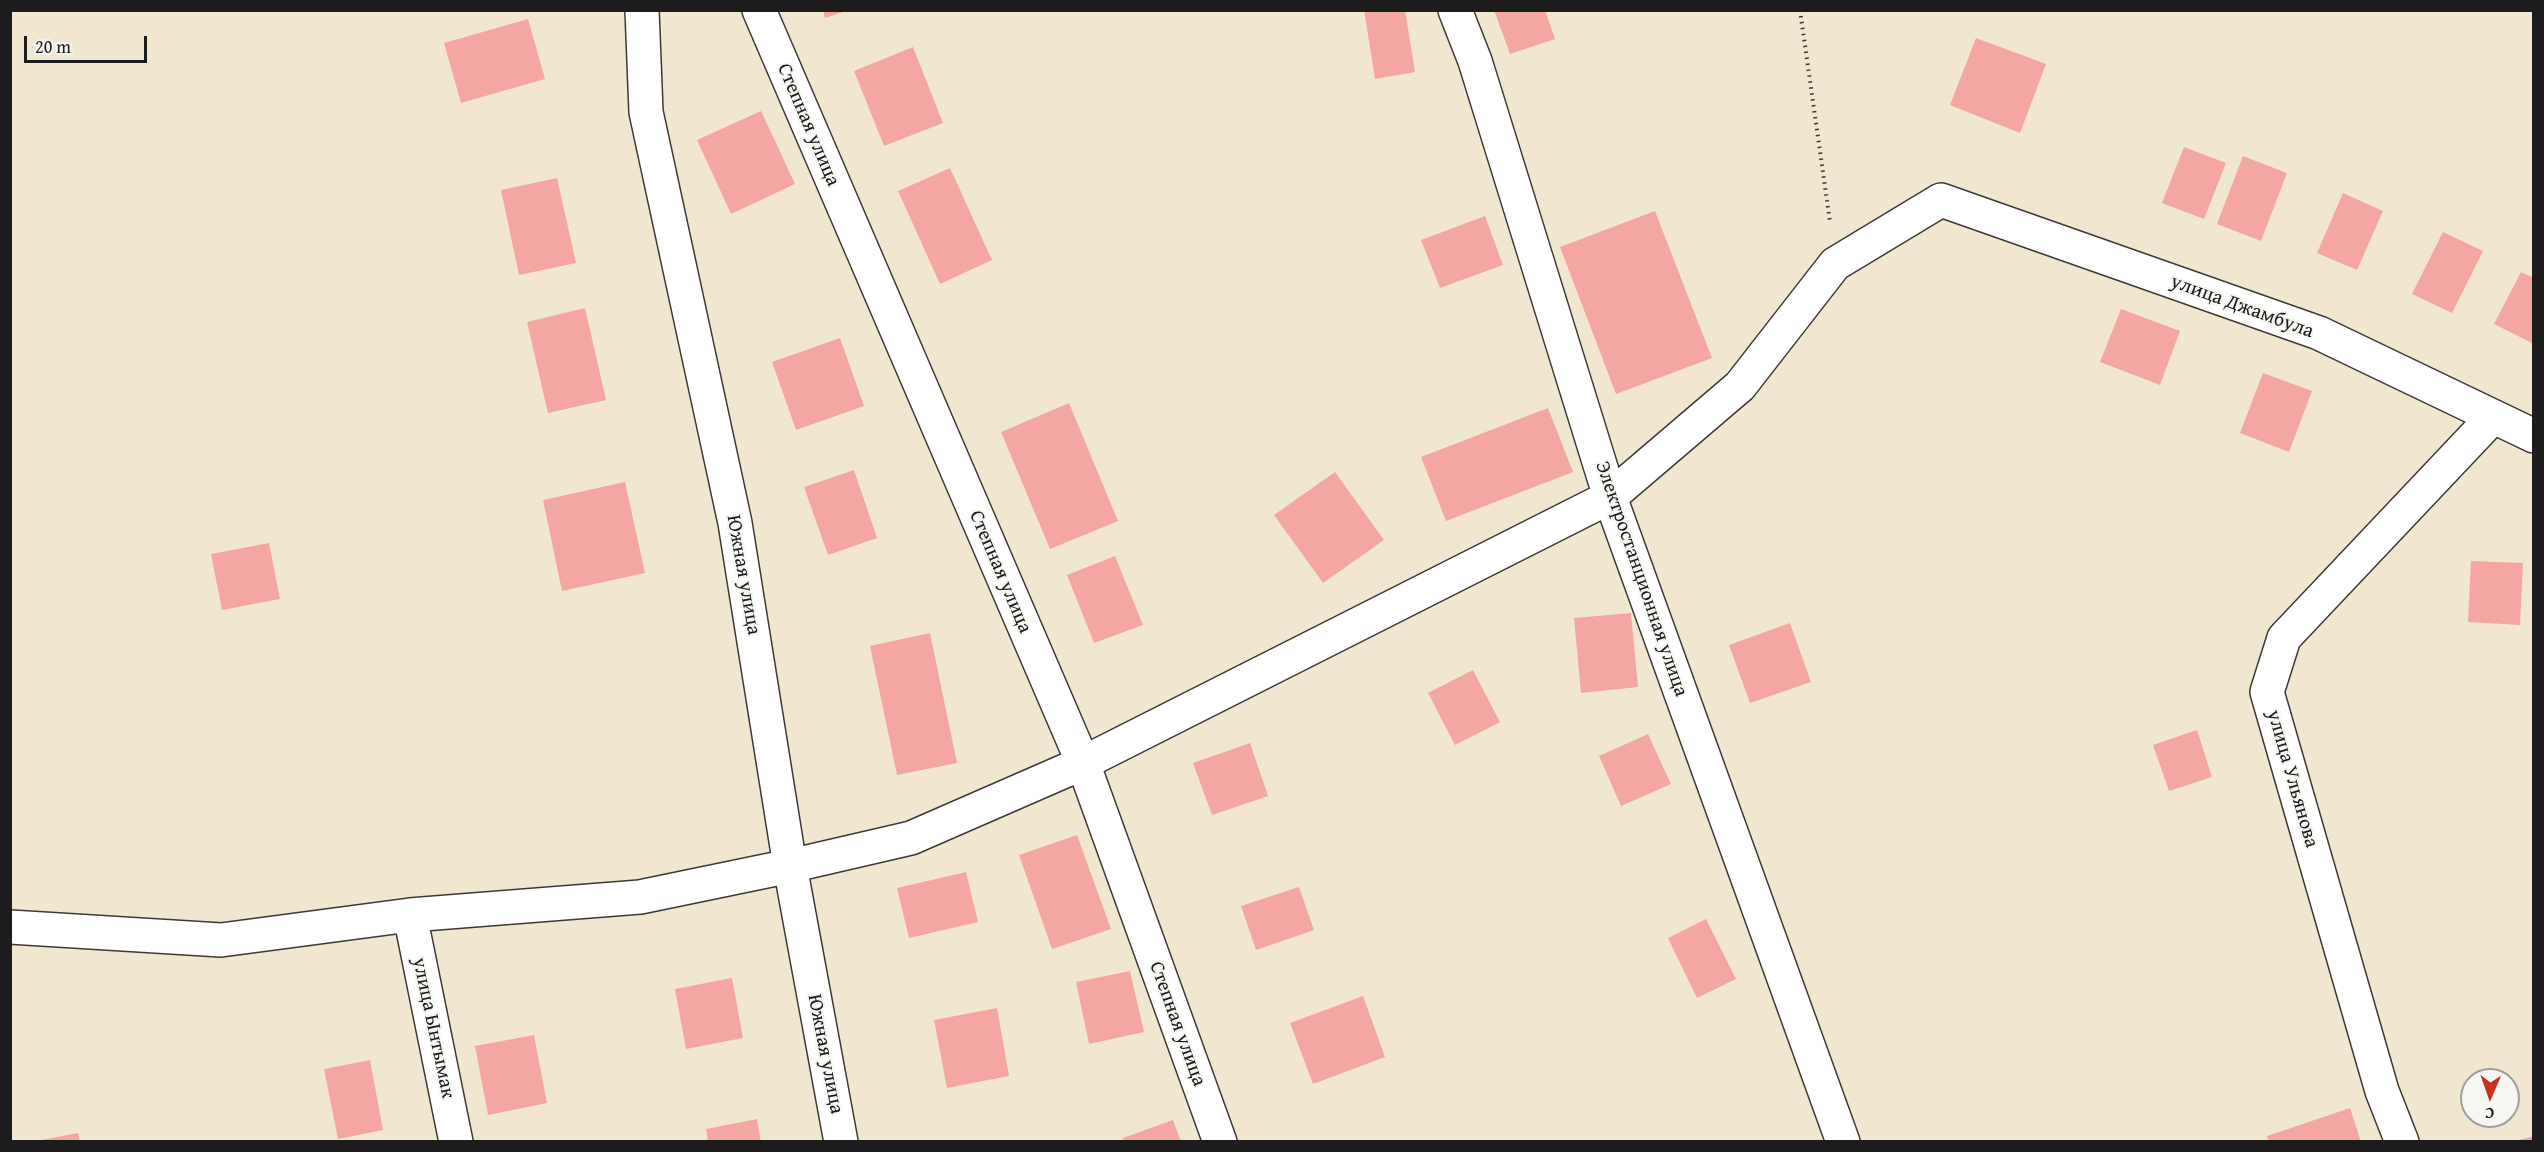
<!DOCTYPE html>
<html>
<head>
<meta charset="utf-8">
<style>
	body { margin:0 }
	#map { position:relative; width:2544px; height:1152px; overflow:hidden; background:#f1e7d1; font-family:"Gentium Book Plus",serif }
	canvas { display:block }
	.frame { position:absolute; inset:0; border:12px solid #1c1c1c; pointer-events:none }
	.north { position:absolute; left:2460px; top:1068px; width:60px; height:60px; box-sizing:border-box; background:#f6f6f2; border:2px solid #9f9f9c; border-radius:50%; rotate:182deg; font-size:16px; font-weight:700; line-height:24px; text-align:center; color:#1c1c1c }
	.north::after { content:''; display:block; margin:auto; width:21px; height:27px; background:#c8321e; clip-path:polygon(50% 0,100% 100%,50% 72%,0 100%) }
	.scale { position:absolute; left:24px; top:36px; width:123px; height:27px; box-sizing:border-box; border:3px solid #1c1c1c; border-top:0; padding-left:8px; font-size:18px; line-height:21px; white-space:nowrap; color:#1c1c1c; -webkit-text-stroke:4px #f6f6f2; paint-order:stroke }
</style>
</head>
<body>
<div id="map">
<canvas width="2544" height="1152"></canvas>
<div class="frame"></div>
<div class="north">С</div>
<div class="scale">20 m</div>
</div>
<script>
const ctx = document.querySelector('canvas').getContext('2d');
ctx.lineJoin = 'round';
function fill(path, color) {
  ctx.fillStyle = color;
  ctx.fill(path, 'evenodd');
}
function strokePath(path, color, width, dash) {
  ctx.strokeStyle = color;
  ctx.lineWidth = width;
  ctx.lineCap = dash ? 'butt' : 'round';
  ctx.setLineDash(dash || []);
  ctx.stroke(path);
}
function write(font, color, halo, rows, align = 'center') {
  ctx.font = font + ' "Gentium Book Plus",serif';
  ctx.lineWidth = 4.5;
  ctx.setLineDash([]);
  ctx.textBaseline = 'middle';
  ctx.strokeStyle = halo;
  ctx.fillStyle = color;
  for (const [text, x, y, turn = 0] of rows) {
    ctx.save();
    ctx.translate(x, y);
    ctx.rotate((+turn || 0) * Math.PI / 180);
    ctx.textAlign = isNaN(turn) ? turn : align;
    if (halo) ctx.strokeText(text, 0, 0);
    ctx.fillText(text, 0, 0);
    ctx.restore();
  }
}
fill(new Path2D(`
	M823,10H846V11L825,18Z
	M1364,10H1405L1415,72L1375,79Z
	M1494,10H1545L1555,39L1510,54Z
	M528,19L545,79L461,103L444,43Z
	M1976,38L2046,64L2020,133L1950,105Z
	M913,47L943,123L884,146L854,71Z
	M761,111L795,184L731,214L697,140Z
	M2184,147L2226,163L2204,219L2162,203Z
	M2243,156L2287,173L2261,241L2217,224Z
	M950,168L992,260L940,284L898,191Z
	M557,178L576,263L519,275L501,190Z
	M2343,193L2383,211L2357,270L2317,253Z
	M1655,211L1712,358L1616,394L1560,247Z
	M1485,216L1503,265L1440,288L1421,240Z
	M2443,232L2483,251L2452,313L2412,294Z
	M2521,272L2534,278V344L2494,324Z
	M585,308L606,400L548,413L527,322Z
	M2121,309L2180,331L2160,385L2100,362Z
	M840,338L864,406L796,430L772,362Z
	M2263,373L2312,391L2289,452L2240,433Z
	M1069,403L1118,521L1050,549L1001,432Z
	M1548,408L1573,472L1446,521L1421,457Z
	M854,470L877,538L828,555L804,487Z
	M1335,472L1384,540L1323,583L1274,515Z
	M625,482L645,573L562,591L543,500Z
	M269,543L280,599L222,610L211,554Z
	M1115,556L1143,625L1094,643L1067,575Z
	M2471,561L2523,563L2520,625L2468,622Z
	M1631,613L1638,687L1581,693L1574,618Z
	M1790,623L1811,682L1750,703L1729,645Z
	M930,633L957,763L897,775L870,646Z
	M1473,670L1500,722L1455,745L1428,693Z
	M2197,730L2212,777L2169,791L2153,745Z
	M1648,734L1671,784L1621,806L1599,756Z
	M1250,743L1268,796L1212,815L1193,763Z
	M1077,835L1111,929L1052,949L1019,855Z
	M966,872L978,922L909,938L897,888Z
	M1299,887L1314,930L1256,950L1241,906Z
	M1706,919L1736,979L1697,998L1668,938Z
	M1130,971L1144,1032L1089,1044L1076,982Z
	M732,978L743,1038L686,1049L675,989Z
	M1363,996L1385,1057L1313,1084L1290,1023Z
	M997,1008L1009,1076L947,1088L934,1020Z
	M534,1035L547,1103L488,1115L475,1046Z
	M370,1060L383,1130L338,1139L324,1069Z
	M2350,1108L2361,1142H2269L2267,1136Z
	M757,1119L761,1142H708L706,1129Z
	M1173,1120L1181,1142H1124L1123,1138Z
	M78,1133L80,1142H41V1140Z
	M2534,1136V1142H2515V1141Z`), '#f4a7a2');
const minor = new Path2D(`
	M642,10L646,112L735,523L790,866L841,1142
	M759,10L1083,763L1220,1142
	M1455,10L1475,61L1610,497L1843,1142
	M410,915L456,1142
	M10,927L221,940L410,915L640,897L790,866L911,838L1083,763L1610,497L1740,386L1835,264L1941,200L2319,333L2534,436
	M2402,1142L2382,1091L2267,692L2284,638L2493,417`);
strokePath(minor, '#3c3a37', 36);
strokePath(new Path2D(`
	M1800,10L1830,222`), '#3c3a37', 4, [1.5, 4.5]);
strokePath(minor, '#fff', 33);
write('20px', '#1c1c1c', '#f6f6f2', [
	["Степная улица",808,125,67],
	["улица Джамбула",2242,307,20],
	["Степная улица",1000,572,67],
	["Южная улица",743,575,80],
	["Электростанционная улица",1641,579,71],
	["улица Ульянова",2292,779,74],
	["Степная улица",1177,1024,70],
	["улица Ынтымак",433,1028,78],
	["Южная улица",825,1054,79]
]);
</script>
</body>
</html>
